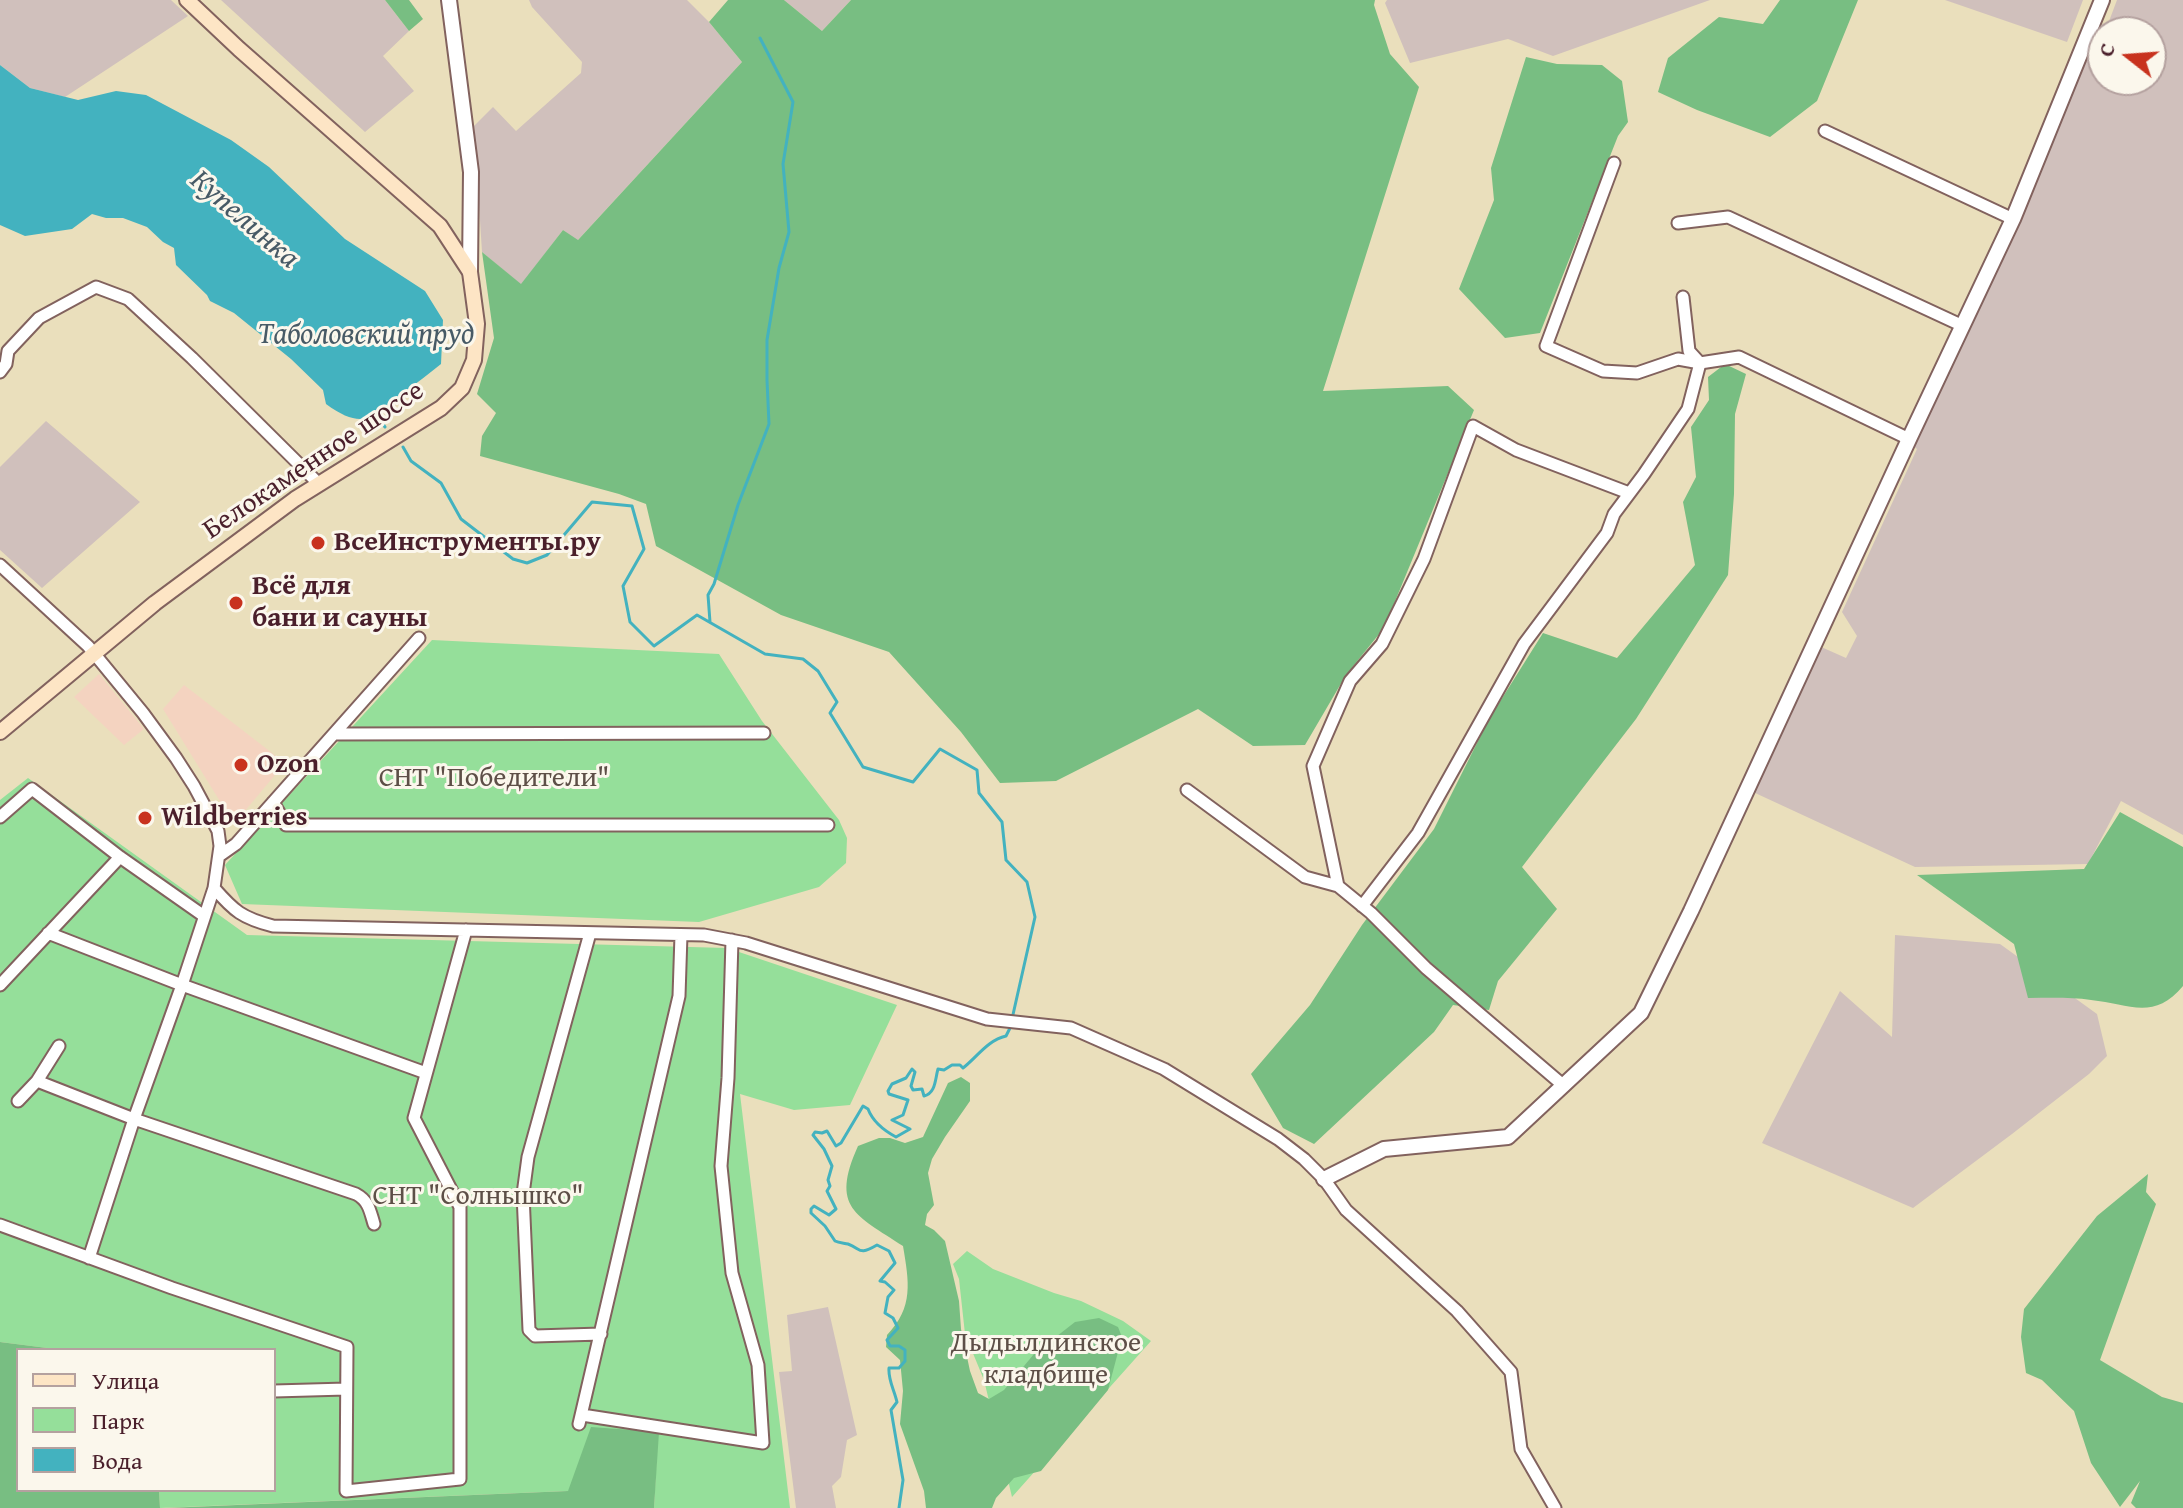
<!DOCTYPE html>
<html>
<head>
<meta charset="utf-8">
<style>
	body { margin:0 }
	#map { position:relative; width:2183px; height:1508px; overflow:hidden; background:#eadfbc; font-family:"Gentium Book Plus",serif }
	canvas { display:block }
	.legend { position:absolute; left:16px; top:1348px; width:260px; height:144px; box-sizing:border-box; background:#fbf7ec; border:2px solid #b4a19f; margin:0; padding:10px 14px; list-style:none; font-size:24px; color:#4a1f2b }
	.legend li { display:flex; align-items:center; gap:16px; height:40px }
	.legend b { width:40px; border:2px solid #b4a19f }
	.north { position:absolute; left:2087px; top:16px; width:80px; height:80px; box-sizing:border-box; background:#fbf7ec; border:2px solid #b4a19f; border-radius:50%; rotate:287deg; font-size:22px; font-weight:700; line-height:32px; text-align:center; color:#4a1f2b }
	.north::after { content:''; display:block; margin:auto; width:28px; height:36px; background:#c8321e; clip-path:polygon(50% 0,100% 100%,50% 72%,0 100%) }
</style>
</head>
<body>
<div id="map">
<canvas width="2183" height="1508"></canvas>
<ul class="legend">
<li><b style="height:10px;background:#fde5c5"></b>Улица</li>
<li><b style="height:22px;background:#95df9a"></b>Парк</li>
<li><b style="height:22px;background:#43b2bf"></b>Вода</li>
</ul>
<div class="north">С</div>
</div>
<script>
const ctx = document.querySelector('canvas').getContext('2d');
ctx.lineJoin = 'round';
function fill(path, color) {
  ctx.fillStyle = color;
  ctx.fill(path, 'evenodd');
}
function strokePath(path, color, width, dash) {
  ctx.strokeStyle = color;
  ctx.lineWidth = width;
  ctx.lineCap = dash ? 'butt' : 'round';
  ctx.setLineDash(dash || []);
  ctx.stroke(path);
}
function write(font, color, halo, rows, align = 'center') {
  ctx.font = font + ' "Gentium Book Plus",serif';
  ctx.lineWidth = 6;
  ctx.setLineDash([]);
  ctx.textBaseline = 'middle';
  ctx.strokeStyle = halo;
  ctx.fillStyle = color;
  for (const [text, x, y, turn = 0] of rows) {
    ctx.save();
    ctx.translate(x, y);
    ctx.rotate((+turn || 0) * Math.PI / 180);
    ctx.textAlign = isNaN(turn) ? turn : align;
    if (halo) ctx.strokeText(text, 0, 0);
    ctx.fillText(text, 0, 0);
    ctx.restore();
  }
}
fill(new Path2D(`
	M99,674L144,729L124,745L74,697Z
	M184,685L285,763L234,824L163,709Z`), '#f4d3c0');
fill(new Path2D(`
	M0,0H171L188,16L65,97L30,88L0,65Z
	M221,0H385L409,31L383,56L414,91L365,132Z
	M529,0H687L709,22L742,62L577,241L563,230L521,285L482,252L474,126L493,107L516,131L581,73L582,62L532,7Z
	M784,0H851L822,31Z
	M1387,0H1710L1553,56L1508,39L1410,63L1385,3Z
	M1945,0H2083L2067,42Z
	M2117,0H2183V835L2121,801L2088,864L1915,867L1753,792L1819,646L1846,658L1857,636L1842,612L1917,449L1912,445L2007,243L2094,40L2102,39L2103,36V80H2151V32H2105Z
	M46,421L140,502L42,588L0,550V467Z
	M1895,935L2000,944L2097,1014L2107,1056L2089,1074L2012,1134L1913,1208L1762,1143L1840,991L1892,1037Z
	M828,1307L857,1435L847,1440L841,1477L832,1486L836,1508H796L779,1372L792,1371L787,1315Z`), '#d0c0bc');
fill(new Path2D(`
	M432,640L719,654L762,721L839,820L847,838L846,863L819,887L699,922L242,904L225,865Z
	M28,778L247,935L727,948L897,1005L850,1105L794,1110L740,1094L790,1508H654L658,1432L568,1491L160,1508L159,1490H274V1350H63L0,1342V800Z
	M967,1251L993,1269L1054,1293L1081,1301L1123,1321L1151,1341L1012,1497L984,1380L965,1334L959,1279L953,1264Z`), '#95df9a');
fill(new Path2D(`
	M385,0H409L423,19L409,31Z
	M728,0H784L822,31L851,0H1375L1374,5L1390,54L1419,87L1323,391L1448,386L1474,410L1384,628L1346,675L1305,745L1253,746L1198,709L1056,781L1000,783L961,732L889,652L781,615L656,546L646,504L619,494L480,456L482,436L496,413L477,394L494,338L482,252L521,284L563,230L578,240L742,62L709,22Z
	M1780,0H1858L1817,101L1770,137L1697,110L1658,92L1668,58L1719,17L1763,24Z
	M1526,57L1557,64L1602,65L1622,81L1628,122L1618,136L1540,333L1505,338L1459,289L1494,200L1491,168Z
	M1725,364L1746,374L1735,414L1734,494L1728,575L1636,719L1522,867L1557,909L1498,981L1489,1010L1453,1005L1434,1032L1314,1144L1283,1128L1251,1074L1310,1005L1362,925L1434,829L1489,719L1543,633L1617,658L1695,565L1683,502L1696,477L1691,427L1709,400L1708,377Z
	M2120,812L2183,847V986C2154,1021 2129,1004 2091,1000C2071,997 2049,998 2028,998L2014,944L1917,875L2084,869Z
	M961,1077L970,1083V1101L945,1137L932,1159L928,1173L934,1205L927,1214L925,1225L934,1230L945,1241L959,1301L961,1329L970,1371L978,1393L989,1399L1004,1390L1034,1354L1075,1322L1099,1318L1118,1327L1122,1337L1108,1390L1041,1471L1014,1478L996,1498L992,1508H926L924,1491L900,1424L903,1391L900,1360L886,1347L887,1335C914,1307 909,1282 903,1246C856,1215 830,1208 858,1146L879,1138H890L905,1143L923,1137L948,1083Z
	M2148,1174L2146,1192L2156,1204L2100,1360L2162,1397L2183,1403V1508H2136L2131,1503L2140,1481L2120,1507L2091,1463L2074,1411L2042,1380L2026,1373L2021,1337L2024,1309L2097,1216Z
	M0,1342L63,1350H18V1490H159L160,1508H0Z
	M591,1427L659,1432L654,1508H166L568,1491Z`), '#78be82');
fill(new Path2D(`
	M0,65L30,88L78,100L116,91L146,95L231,140L269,167L345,239L425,291L443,320L441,364C429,374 416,383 405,392C374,418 363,431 326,404L323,390L291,359L234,313L210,301L207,295L176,265L174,248L163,242L147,227L123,218H106L92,214L72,229L25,236L0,225Z`), '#43b2bf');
strokePath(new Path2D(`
	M376,415L385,427
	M403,447L411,461L441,483L461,519L513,559L527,563L547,555L592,502L632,506L644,549L623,586L630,622L654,646L697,615L765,654L803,659L818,671L837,702L830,713L863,767L913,782L940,749L977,770L979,793L1002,822L1006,860L1027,882L1035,917L1012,1019
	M710,622L708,595L714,584L738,505L769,424L767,380V340L779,268L789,232L783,164L793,102L760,38
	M899,1508L903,1480L891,1410L897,1402C894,1389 888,1380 889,1368H899L905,1361V1350L899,1346H890L887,1340L898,1328L893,1318L885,1313L888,1297L894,1290L885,1282L880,1281L895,1263L889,1251L877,1245C858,1256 862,1249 848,1244C844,1243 839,1243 835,1241L825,1226L811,1213V1209L814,1206L829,1215L836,1209L827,1191L830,1186L828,1180L832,1166L824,1149L813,1135L815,1132L822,1133L827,1131L836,1146L841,1143L863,1106L868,1109C873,1122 883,1130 896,1137L910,1129L892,1120L903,1115L908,1100L889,1094L888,1091L892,1084L906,1078L912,1069L915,1072L911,1086L913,1090L922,1089L924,1096C936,1093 935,1079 938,1069L944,1070L952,1065H960L963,1068C977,1057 988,1040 1006,1036L1011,1026`), '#43b2bf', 3);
const minor = new Path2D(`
	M1825,131L2013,219
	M1614,163L1546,346L1603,371L1637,373L1678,359L1700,363L1739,357L1909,439
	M1678,223L1728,217L1963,326
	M0,372L6,364L8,351L39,318L96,287L128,299L192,358L319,484
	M0,565L88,646L143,713L176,758L194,786L218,831L220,846L214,888C234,911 242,918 273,926L704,935L746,943L987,1019L1071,1028L1164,1069L1278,1139L1304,1159L1324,1179L1346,1210L1457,1311L1511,1372L1521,1449L1555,1508
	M334,734L764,733
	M1187,790L1305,877L1338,886
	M273,802L286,825H828
	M0,817L32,789L120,857L204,916
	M219,856L236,844L419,638
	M1362,906L1418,833L1524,644L1607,533L1614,514L1644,474L1688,409L1700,363L1689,351L1683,297
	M48,933L182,985L426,1073
	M590,933L528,1157L523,1194L529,1330L535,1336L601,1334
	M0,985L120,857
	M37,1081L134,1119L356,1194C369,1201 370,1211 374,1224
	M1564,1086L1426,968L1371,913L1338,886L1313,766L1350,681L1382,644L1424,559L1473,426L1516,450L1629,493
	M18,1101L37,1081L59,1046
	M0,1225L172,1288L347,1347L346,1491L460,1479V1207L414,1118L466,930
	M89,1258L134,1119L182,985L214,888
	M274,1391L346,1389
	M582,1415L763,1443L758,1365L732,1273L721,1166L728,1078L732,940
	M579,1424L679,996L681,935`);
const tertiary = new Path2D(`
	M449,0L471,172L470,272
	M1324,1179L1384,1149L1508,1137L1641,1013L1691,911L1910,437L2013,219L2102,0`);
const secondary = new Path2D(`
	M0,732L155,603L295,499L441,408L462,388L474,360L477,324L470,272L440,226L239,49L187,0`);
strokePath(minor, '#82625e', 15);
strokePath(tertiary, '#82625e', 18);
strokePath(secondary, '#82625e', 18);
strokePath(minor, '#fff', 11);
strokePath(tertiary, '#fff', 14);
strokePath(secondary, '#fde5c5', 14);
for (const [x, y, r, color] of [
	[318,543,8,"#c8321e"],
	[236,603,8,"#c8321e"],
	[241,765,8,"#c8321e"],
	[145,818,8,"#c8321e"]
]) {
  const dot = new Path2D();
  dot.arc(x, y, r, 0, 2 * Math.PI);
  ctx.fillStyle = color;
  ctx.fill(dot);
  strokePath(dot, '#fbf7ec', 3);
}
write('28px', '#4a1f2b', '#fbf7ec', [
	["Белокаменное шоссе",314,461,-34]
]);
write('bold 28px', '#4a1f2b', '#fbf7ec', [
	["ВсеИнструменты.ру",334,543],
	["Всё для",252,587],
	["бани и сауны",252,619],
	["Ozon",257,765],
	["Wildberries",161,818]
], 'left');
write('28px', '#5d4f47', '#fbf7ec', [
	["СНТ \"Победители\"",494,779],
	["СНТ \"Солнышко\"",478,1197],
	["Дыдылдинское",1046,1344],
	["кладбище",1046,1376]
]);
write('italic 30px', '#475a66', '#fbf7ec', [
	["Купелинка",244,220,41],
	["Таболовский пруд",366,335]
]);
</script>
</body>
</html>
